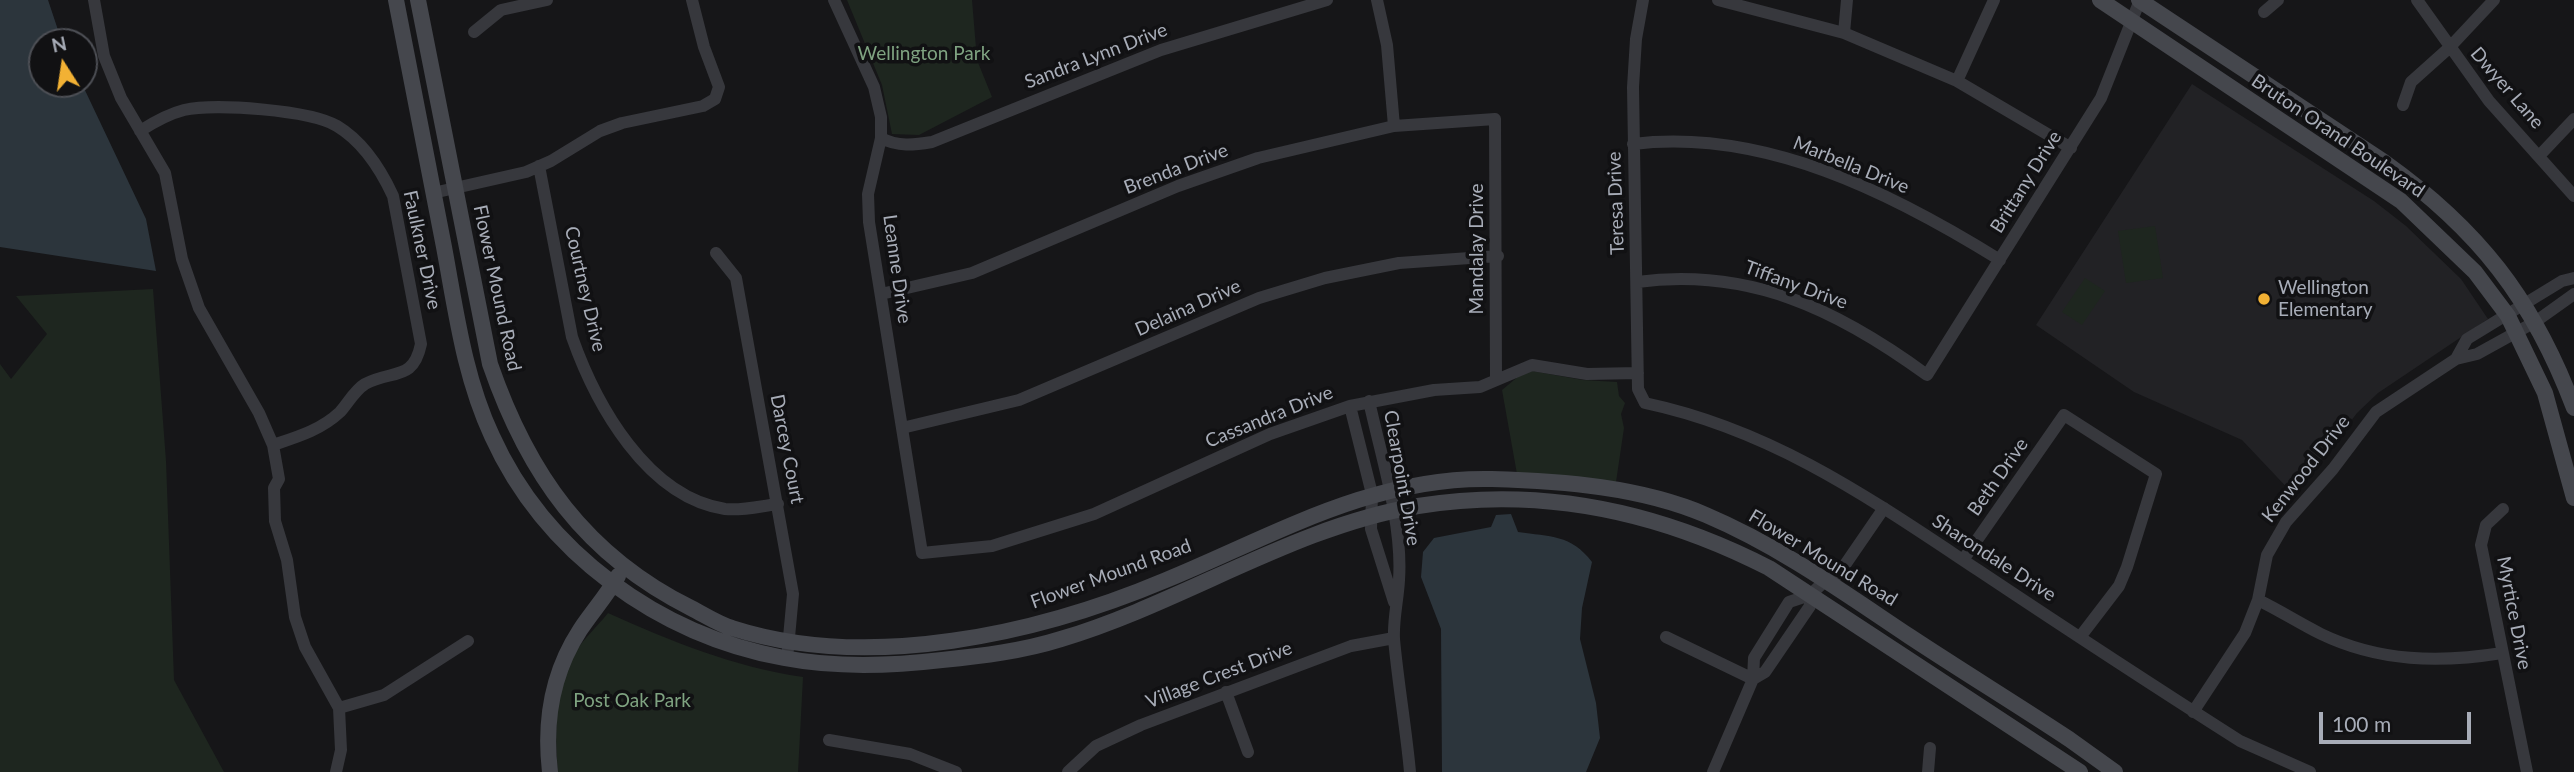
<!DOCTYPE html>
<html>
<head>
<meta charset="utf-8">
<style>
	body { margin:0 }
	#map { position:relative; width:2574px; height:772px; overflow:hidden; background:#161618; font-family:Lato,sans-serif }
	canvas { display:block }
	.north { position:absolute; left:28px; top:28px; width:70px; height:70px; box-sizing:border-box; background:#111113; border:2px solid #4d4f55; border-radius:50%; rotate:348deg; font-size:19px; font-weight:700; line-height:28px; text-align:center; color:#a8adb8 }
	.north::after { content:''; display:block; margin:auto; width:24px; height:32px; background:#f2b134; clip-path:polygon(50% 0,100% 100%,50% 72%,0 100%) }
	.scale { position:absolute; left:2319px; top:712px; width:152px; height:32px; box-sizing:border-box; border:4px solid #a8adb8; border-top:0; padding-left:9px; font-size:21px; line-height:24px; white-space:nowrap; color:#a8adb8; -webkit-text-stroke:5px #111113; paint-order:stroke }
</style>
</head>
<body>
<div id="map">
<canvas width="2574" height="772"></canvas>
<div class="north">N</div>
<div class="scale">100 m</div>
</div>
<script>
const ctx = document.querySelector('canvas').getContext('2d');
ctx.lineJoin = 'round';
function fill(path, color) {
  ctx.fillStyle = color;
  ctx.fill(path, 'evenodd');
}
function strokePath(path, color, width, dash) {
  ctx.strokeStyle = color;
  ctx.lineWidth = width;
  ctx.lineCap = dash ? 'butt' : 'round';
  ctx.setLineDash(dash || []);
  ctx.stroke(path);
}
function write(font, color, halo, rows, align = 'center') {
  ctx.font = font + ' Lato,sans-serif';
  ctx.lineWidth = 7;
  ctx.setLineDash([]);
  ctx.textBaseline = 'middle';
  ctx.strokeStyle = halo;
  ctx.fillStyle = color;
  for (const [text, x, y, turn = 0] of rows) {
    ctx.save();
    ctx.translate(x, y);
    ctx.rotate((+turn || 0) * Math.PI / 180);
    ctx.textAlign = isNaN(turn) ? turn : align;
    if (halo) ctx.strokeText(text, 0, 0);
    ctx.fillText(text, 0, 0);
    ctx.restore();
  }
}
fill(new Path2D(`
	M2192,84L2374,201L2406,226L2461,279L2488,319L2378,393L2357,413L2294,495L2242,440L2134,392L2036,325Z`), '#222225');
fill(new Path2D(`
	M847,0H972L977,60L992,97L919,135L892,134L882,85Z
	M2155,226L2163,278L2126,283L2118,231Z
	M2085,278L2105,291L2082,325L2062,312Z
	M153,289L166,461L174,680L224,772H0V364L11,379L47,334L16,296Z
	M1526,370L1583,380L1617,382L1619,396L1625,403L1621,414L1624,428L1616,482L1517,474L1502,390Z
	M608,613C671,641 733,667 803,677L798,772H558C555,736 554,694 571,660C579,643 596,628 608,613Z`), '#1e261f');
fill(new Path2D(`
	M0,0H48L62,42H42V84H82L146,219L156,271L0,247Z
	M1511,514L1518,532C1550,537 1571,534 1592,562L1582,608L1580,639L1596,703L1600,738L1586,772H1442L1441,629L1421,577L1423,552L1434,538L1491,527L1496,515Z`), '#2c353c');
strokePath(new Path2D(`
	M94,0L104,56L121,98L165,173L182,259L199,308L259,413L273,445L279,479L274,488L275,521L287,560L295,617L305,647L339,708L341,750L336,772
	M834,0L874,87L881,117V138L868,194L869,222L922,553L992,546L1094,514L1270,434L1350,406L1434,390L1480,387L1532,365L1587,374L1638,373
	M1377,0L1387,45L1394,126
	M1643,0L1636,39L1633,87L1638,389L1645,403C1773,430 1871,499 1978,570C2065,628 2152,685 2240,741L2310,772
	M1718,0L1844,33L1957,81L2071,148
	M2417,0L2489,101L2574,196
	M2264,12L2278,0
	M474,32L501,10L547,0
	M1844,33L1847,0
	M1957,81L1994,0
	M2403,105L2411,82L2449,48L2494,0
	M140,131C154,122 168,114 184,110C215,103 310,110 337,126C362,141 381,170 393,196L421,344C413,382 393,369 365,384C355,390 348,403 340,412C321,430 297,437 273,445
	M881,138C898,147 914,145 932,142L1161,50L1327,0
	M1633,144C1764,128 1892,193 2000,260
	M2540,155L2574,119
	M539,166L572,337C596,405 647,497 725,509C742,511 761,506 778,504
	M433,193L526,172L551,161L600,131L622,123L703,106L715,99L719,87L704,47L692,0
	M716,253L736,278L793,594L787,659
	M1637,282C1750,267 1838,310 1927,375L2101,98L2140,0
	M881,294L972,273L1178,186L1258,158L1394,126L1495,119L1496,379
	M2456,359L2467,339L2562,281L2574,278
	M1369,401C1381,456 1403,524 1399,580C1398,600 1393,619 1394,639C1398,683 1406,728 1410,772
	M1350,406L1372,494L1371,529L1394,602
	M902,428L1019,400L1259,298L1325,278L1399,263L1498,256
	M2503,509L2486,525L2481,545L2527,772
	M1963,560L2064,415L2156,474L2127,567L2119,586L2080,637
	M2258,600C2279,610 2299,623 2321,634C2379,662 2440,663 2502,653
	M1666,637L1753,679
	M1753,679L1765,672L1810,606V595
	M1226,692L1248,752
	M339,708L384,695L468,641
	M2193,712L2245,633L2258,600L2267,555L2286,522L2333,469L2376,412L2456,359L2477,354L2535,322L2574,294
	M829,740L910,754L956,772
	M1068,772L1096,746L1141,725L1351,646L1394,638
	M1713,772L1753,679L1754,658L1789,602L1810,595L1826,580L1838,575L1884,508
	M1928,772L1930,748`), '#37383d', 12);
strokePath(new Path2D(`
	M396,0C412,82 428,165 444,247C456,311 464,376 492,436C545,553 659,635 784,658C836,668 891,666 942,660C982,656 1023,651 1061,639C1182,603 1295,526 1418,506C1541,486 1660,512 1769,568L2080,772
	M418,0L490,364C528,474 585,555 691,608C705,615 718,624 732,628C869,672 1038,634 1166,580C1273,536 1372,476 1492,479C1563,481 1641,487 1706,515C1779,546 1843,592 1909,636C1962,671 2016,704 2069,739L2115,772
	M2100,0L2401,201L2475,272L2508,316L2545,393L2574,498
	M2139,0L2384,162C2478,229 2533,299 2574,408
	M550,772C544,721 552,673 580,630C592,612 607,595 618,576`), '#45474d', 16);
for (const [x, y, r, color] of [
	[2264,299,7,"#f2b134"]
]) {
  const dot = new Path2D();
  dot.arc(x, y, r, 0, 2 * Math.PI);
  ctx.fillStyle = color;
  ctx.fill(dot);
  strokePath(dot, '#111113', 2.5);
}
write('19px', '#7fa381', '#111113', [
	["Wellington Park",924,54],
	["Post Oak Park",632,701]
]);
write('19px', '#a8adb8', '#111113', [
	["Sandra Lynn Drive",1096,56,-21],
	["Dwyer Lane",2507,88,49],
	["Bruton Orand Boulevard",2338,136,34],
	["Marbella Drive",1851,165,22],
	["Brenda Drive",1176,169,-21],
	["Brittany Drive",2026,182,-58],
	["Teresa Drive",1616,203,-92],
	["Mandalay Drive",1477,249,-90],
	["Faulkner Drive",422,250,78],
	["Leanne Drive",897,269,82],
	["Tiffany Drive",1796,285,20],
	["Flower Mound Road",497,288,78],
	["Courtney Drive",585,289,77],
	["Delaina Drive",1188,308,-24],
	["Cassandra Drive",1269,417,-22],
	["Darcey Court",787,449,79],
	["Kenwood Drive",2306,469,-52],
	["Beth Drive",1998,477,-55],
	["Clearpoint Drive",1402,478,80],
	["Flower Mound Road",1823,558,31],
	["Sharondale Drive",1994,558,33],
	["Flower Mound Road",1111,574,-20],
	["Myrtice Drive",2514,613,79],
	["Village Crest Drive",1219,675,-21]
]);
write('19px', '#a8adb8', '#111113', [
	["Wellington",2278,288],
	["Elementary",2278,310]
], 'left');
</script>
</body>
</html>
